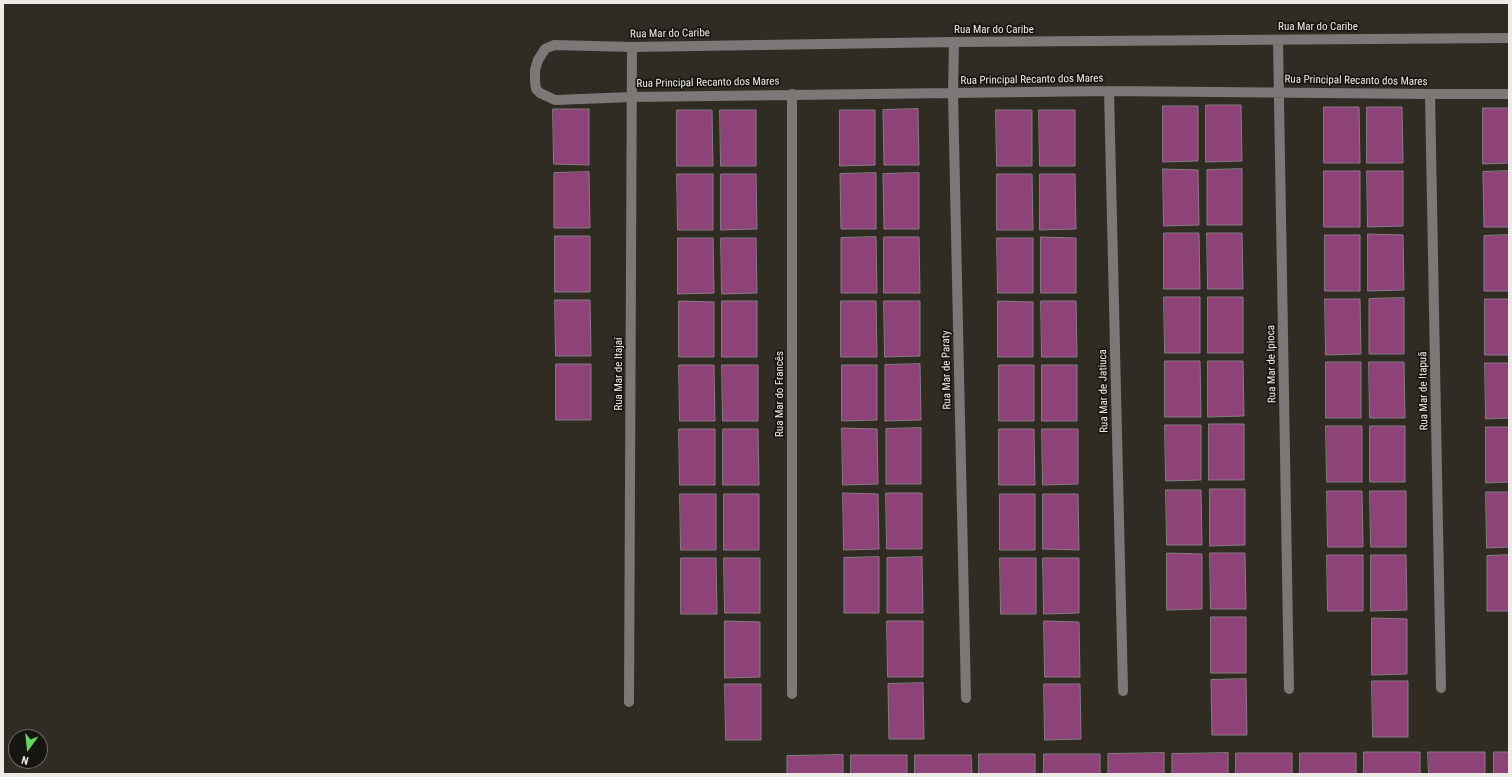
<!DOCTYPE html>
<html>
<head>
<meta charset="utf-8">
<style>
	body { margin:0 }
	#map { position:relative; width:1512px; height:777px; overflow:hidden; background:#302c23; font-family:"Roboto Condensed",sans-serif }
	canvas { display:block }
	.frame { position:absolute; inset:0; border:4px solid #eeebe6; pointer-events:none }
	.north { position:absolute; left:8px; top:729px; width:40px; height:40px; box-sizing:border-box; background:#161511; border:1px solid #6c6b66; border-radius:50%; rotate:195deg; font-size:11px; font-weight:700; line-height:16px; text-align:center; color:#eeebe6 }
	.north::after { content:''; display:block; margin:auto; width:14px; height:18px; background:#69d464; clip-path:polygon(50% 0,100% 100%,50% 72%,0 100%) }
</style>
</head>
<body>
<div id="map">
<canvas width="1512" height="777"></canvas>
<div class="frame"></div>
<div class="north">N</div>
</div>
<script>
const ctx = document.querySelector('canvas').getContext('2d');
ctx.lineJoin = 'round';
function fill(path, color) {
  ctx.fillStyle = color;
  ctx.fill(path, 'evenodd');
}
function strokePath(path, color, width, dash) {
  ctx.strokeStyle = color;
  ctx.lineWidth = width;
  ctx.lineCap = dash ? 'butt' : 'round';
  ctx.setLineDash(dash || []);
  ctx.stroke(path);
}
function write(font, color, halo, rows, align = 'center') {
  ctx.font = font + ' "Roboto Condensed",sans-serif';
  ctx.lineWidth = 3.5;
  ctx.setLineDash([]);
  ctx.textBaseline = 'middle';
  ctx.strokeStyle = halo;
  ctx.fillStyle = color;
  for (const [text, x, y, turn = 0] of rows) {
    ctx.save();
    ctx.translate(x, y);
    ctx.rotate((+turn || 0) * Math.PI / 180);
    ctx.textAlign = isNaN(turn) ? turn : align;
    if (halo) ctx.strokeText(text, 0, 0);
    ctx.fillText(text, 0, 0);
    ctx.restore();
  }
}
const building = new Path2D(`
	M1206,105H1241L1242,161L1206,162Z
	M1163,106H1198V161L1163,162Z
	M1324,107H1359L1360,163H1324Z
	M1367,107H1402L1403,163H1367Z
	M1483,108H1509V163L1483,164Z
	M553,109H589V165L554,164Z
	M918,109L919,165H884L883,110Z
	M677,110H712L713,166H677Z
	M720,110H756V166H721Z
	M840,110H875V165L840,166Z
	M996,110H1032V166H997Z
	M1039,110H1075V166H1040Z
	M1163,169L1198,170L1199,225L1164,226Z
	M1242,169V225H1207V170Z
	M1324,171H1360V227H1324Z
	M1367,171H1403V226L1368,227Z
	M1509,171V227H1484L1483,172Z
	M589,172L590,228H554V173Z
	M876,173V229H841L840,174Z
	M919,173V229H884L883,174Z
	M677,174H713V230H678Z
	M721,174H756L757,229L721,230Z
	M997,174H1032L1033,230H997Z
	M1040,174H1075L1076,229L1040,230Z
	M1164,233H1199L1200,289H1164Z
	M1207,233H1242L1243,289H1208Z
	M1368,234L1403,235L1404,290L1368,291Z
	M1325,235H1360V291H1325Z
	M1509,235V291H1484V236Z
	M555,236H590V292H555Z
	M876,237L877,293H841V238Z
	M884,237H919L920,293H884Z
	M1041,237L1076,238V293H1041Z
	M678,238H713L714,293L678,294Z
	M721,238H756L757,293L722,294Z
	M997,238H1033V293H998Z
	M1164,297H1200V353H1165Z
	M1208,297H1243V353H1208Z
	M1404,298V354H1369V299Z
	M1325,299H1360L1361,354L1326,355Z
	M1485,299H1509V355H1485Z
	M555,300H590L591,356H556Z
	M679,301L714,302V357H679Z
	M722,301H757V357H722Z
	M841,301H876L877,357H841Z
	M884,301H920V356L885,357Z
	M998,301L1033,302V357H998Z
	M1041,301H1076L1077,357H1042Z
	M1165,361H1200L1201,417H1165Z
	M1208,361H1243L1244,416L1208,417Z
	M1326,362H1361V418H1326Z
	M1369,362H1404L1405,418H1370Z
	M1485,363H1509V418L1486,419Z
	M556,364H591V420H556Z
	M920,364L921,420L885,421V365Z
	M679,365H714L715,421H680Z
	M722,365H758V421H723Z
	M842,365H877V420L842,421Z
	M999,365H1034V421H999Z
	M1042,365H1077V421H1042Z
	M1209,424H1244V480H1209Z
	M1165,425H1201V480L1166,481Z
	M1326,426H1362V482H1327Z
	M1370,426H1405V482H1370Z
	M1486,427H1509V482L1486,483Z
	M842,428L877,429L878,484L843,485Z
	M921,428V484H886V429Z
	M679,429H715V485H680Z
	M723,429H758L759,485H723Z
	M999,429H1034L1035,485H999Z
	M1042,429H1078V484L1043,485Z
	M1210,489H1245V545L1210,546Z
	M1166,490H1201L1202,545H1167Z
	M1327,491H1362L1363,547H1328Z
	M1370,491H1406V547H1371Z
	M1486,492H1509V547L1487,548Z
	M843,493L878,494L879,549L844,550Z
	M886,493H922V549H887Z
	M680,494H716V550H681Z
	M724,494H759V550H724Z
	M1000,494H1035V550H1000Z
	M1043,494H1078L1079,550L1043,549Z
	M1167,553L1202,554V609L1167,610Z
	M1210,553H1245L1246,609H1211Z
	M1327,555H1363V611H1328Z
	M1371,555H1406L1407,610L1371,611Z
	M1509,555V611H1487V556Z
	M879,557V613H844V558Z
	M922,557L923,613H887V558Z
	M681,558H716L717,614H681Z
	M724,558H760V613H725Z
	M1000,558H1036V614H1001Z
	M1043,558H1079V613L1044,614Z
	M1211,617H1246V673H1211Z
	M1372,618L1407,619V674L1372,675Z
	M725,621L760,622V677L725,678Z
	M887,621H923V677H888Z
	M1044,621L1079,622L1080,677H1045Z
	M1246,679L1247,735H1212L1211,680Z
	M1372,681H1408V737H1373Z
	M923,683L924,739H889L888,684Z
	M725,684H761V740H726Z
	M1044,684H1080L1081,739L1045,740Z
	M1364,752H1420V774H1364Z
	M1428,752H1485V774H1429Z
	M1494,752H1509V774H1494Z
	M1164,753V774H1108V754Z
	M1228,753V774H1172V754Z
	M1236,753H1292V774H1236Z
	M1300,753H1356V774H1300Z
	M979,754H1035V774H979Z
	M1044,754H1100V774H1044Z
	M843,755V774H787V756Z
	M851,755H907V774H851Z
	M915,755H971L972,774H915Z`);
fill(building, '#8d4278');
strokePath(building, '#887d84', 1);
strokePath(new Path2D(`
	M1509,38L954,42L632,47L554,45L545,49L538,60L535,70V81L536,89L540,93L555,100L632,97L1109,91L1430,94H1509
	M1278,40L1289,689
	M954,42L953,93L966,698
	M1109,91L1123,691
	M1430,94L1441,688
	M792,694V94
	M629,702L632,47`), '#7d7877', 10);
write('11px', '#eeebe6', '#161511', [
	["Rua Mar do Caribe",1318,27],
	["Rua Mar do Caribe",994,30],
	["Rua Mar do Caribe",670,34,-1],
	["Rua Principal Recanto dos Mares",1032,80,-1],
	["Rua Principal Recanto dos Mares",1356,81,1],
	["Rua Principal Recanto dos Mares",708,83,-1],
	["Rua Mar de Ipioca",1272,364,-91],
	["Rua Mar de Paraty",947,370,-91],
	["Rua Mar de Itajaí",619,374,-90],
	["Rua Mar de Jatiuca",1104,391,-91],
	["Rua Mar de Itapuã",1424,391,-91],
	["Rua Mar do Francês",780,394,-90]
]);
</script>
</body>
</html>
